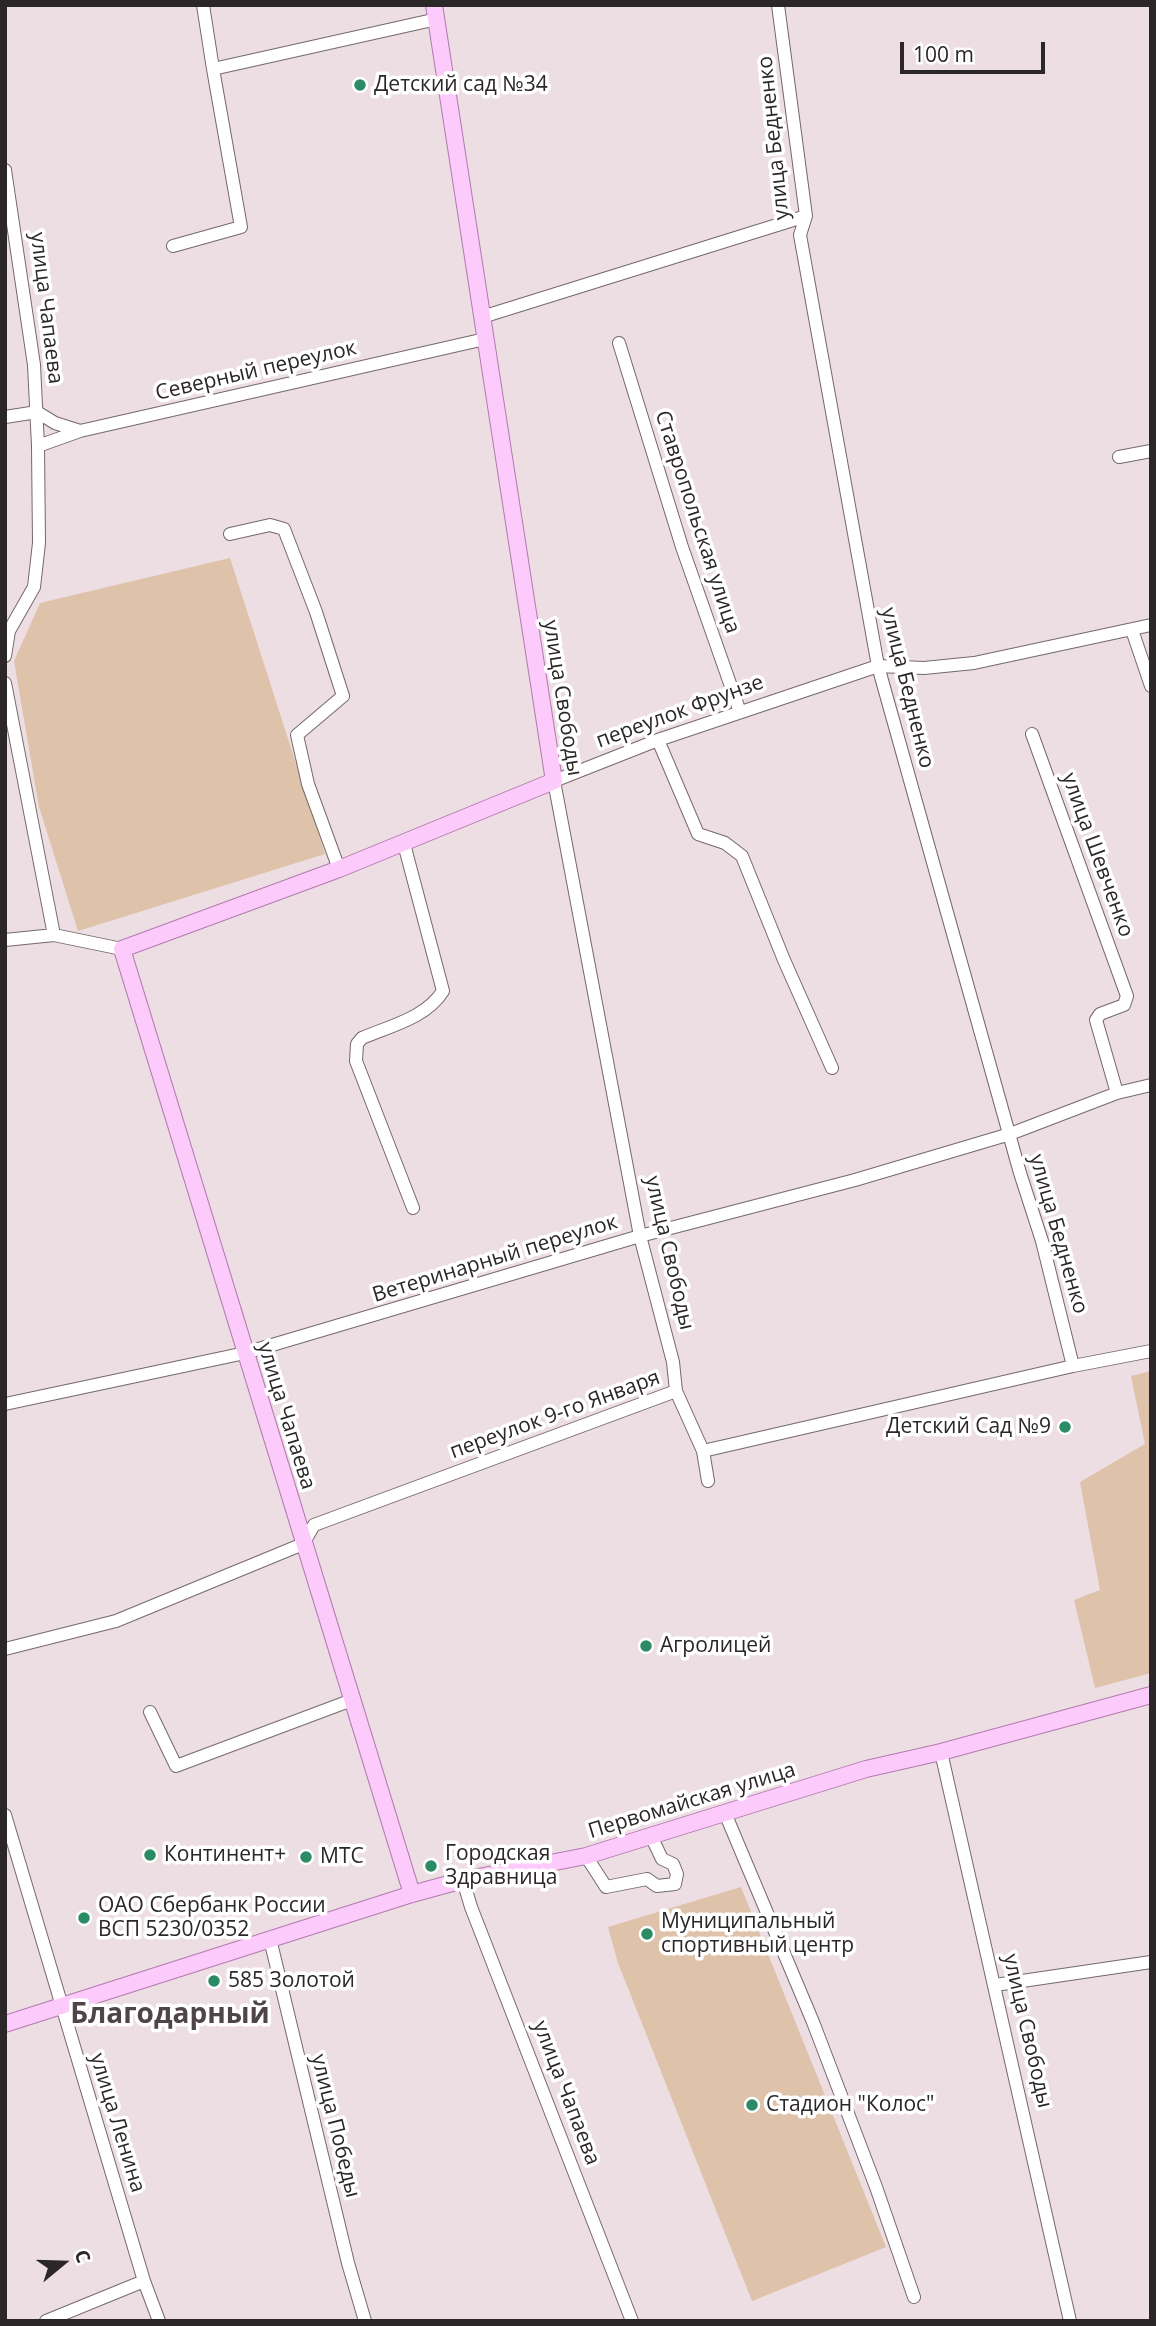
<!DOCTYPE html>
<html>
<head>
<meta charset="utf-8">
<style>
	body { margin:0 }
	#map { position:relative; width:1156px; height:2326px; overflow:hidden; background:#ecdee2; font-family:"Open Sans",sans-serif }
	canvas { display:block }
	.frame { position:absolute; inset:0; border:7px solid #2b2627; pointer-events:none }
	.north { position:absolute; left:28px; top:2228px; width:70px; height:70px; -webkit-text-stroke:5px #fff; paint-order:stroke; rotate:71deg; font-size:19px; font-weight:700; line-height:28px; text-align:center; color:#2b2627 }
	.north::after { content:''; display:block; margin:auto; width:24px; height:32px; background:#2b2627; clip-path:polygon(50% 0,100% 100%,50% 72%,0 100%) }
	.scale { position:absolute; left:900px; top:42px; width:145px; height:32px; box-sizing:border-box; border:4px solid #2b2627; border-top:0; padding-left:9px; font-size:21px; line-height:24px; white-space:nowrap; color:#2b2627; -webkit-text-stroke:5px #fff; paint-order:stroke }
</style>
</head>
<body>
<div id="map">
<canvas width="1156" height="2326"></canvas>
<div class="frame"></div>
<div class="north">С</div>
<div class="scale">100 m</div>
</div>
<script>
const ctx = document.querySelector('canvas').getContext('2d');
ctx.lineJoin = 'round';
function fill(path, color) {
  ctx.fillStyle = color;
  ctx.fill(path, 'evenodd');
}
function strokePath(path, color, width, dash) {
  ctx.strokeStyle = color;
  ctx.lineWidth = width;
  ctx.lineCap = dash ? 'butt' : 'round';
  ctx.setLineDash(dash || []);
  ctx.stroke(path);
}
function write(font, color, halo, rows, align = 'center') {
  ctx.font = font + ' "Open Sans",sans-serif';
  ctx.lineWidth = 7;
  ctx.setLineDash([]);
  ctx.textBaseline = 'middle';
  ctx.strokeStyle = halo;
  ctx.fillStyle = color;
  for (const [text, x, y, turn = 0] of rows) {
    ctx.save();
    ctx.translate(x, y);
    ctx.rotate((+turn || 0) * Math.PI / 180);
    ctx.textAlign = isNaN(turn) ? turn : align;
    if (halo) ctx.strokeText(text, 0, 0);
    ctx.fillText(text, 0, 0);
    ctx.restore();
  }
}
fill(new Path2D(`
	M230,558L325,854L78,931L39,807L14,661L40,603Z
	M1151,1371V1673L1095,1688L1074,1600L1100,1590L1080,1482L1145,1444L1131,1376Z
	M741,1887L886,2247L752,2301L618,1963L608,1927Z`), '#dec2a9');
const minor = new Path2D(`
	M203,5L213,69
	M778,5L806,216L800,235L878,666L1020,1173L1042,1241L1073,1366
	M5,170L34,365L38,446L39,543L34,587L9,631L5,656
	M173,246L241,227L213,69L437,19
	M482,317L806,216
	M619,343L682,547L740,712
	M5,417L37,412L55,423L80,431
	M38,446L80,431L485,339
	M1119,457L1151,451
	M230,534L270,525L284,529L316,612L343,696L297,735L308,784L339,869
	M1151,625L974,663L924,668L878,666L658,740L554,781L640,1236L673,1362L676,1391L703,1451L1073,1366L1151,1351
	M1132,630L1151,686
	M5,683L54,935
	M1032,734L1127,996L1124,1005L1100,1014L1096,1020L1117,1093
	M658,740L698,834L725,843L742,856L784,960L832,1068
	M404,844L443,991C426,1018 390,1026 362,1038L357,1044L356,1061L413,1208
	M5,940L54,935L122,949
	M5,1404L245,1353L640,1236L855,1180L1010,1134L1117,1093L1151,1085
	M703,1451L708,1481
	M5,1649L116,1621L303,1544L314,1525L676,1391
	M150,1712L176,1766L352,1700
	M941,1752L1070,2321
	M725,1813L813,2022L876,2187L914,2297
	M5,1815L144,2281L159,2321
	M586,1856L606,1887L647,1879L657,1886L675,1884L677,1874L673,1864L662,1859L651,1836
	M463,1880L471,1907L632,2321
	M270,1939L348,2263L365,2321
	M995,1985L1151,1962
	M46,2321L144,2281`);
const major = new Path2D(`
	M412,1894L122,949L339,869L554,781L434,5
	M5,2024L412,1894L463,1880L586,1856L866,1769L941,1752L1151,1695`);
strokePath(minor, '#75686b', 14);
strokePath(major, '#b27aaf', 18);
strokePath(minor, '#fff', 12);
strokePath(major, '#fdcbfb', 16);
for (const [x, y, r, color] of [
	[360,85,7,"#2b8b64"],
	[1065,1427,7,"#2b8b64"],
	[646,1646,7,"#2b8b64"],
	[150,1855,7,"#2b8b64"],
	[306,1857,7,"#2b8b64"],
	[431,1866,7,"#2b8b64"],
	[84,1918,7,"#2b8b64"],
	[647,1934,7,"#2b8b64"],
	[214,1981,7,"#2b8b64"],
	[752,2105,7,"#2b8b64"]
]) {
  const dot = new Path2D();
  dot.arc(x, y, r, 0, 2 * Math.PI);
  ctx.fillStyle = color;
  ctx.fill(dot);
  strokePath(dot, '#fff', 2.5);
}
write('21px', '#2b2627', '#fff', [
	["Детский сад №34",374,85],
	["Детский Сад №9",1051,1427,"right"],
	["Агролицей",660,1646],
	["Городская",445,1854],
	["Здравница",445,1878],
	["Континент+",164,1855],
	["МТС",320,1857],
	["ОАО Сбербанк России",98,1906],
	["ВСП 5230/0352",98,1930],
	["Муниципальный",661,1922],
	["спортивный центр",661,1946],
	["585 Золотой",228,1981],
	["Стадион \"Колос\"",766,2105]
], 'left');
write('21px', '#2b2627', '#fff', [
	["улица Бедненко",774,138,-96],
	["улица Чапаева",46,308,83],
	["Северный переулок",256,371,-13],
	["Ставропольская улица",697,522,72],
	["улица Бедненко",907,688,76],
	["улица Свободы",562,698,81],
	["переулок Фрунзе",680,712,-20],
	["улица Шевченко",1097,855,70],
	["улица Бедненко",1058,1234,74],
	["улица Свободы",669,1253,77],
	["Ветеринарный переулок",495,1259,-17],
	["переулок 9-го Января",555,1415,-20],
	["улица Чапаева",286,1416,73],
	["Первомайская улица",692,1801,-17],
	["улица Свободы",1027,2031,77],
	["улица Чапаева",566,2093,69],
	["улица Ленина",117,2123,73],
	["улица Победы",335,2126,76]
]);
write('bold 28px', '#4f4447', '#fff', [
	["Благодарный",170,2015]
]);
</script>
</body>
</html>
